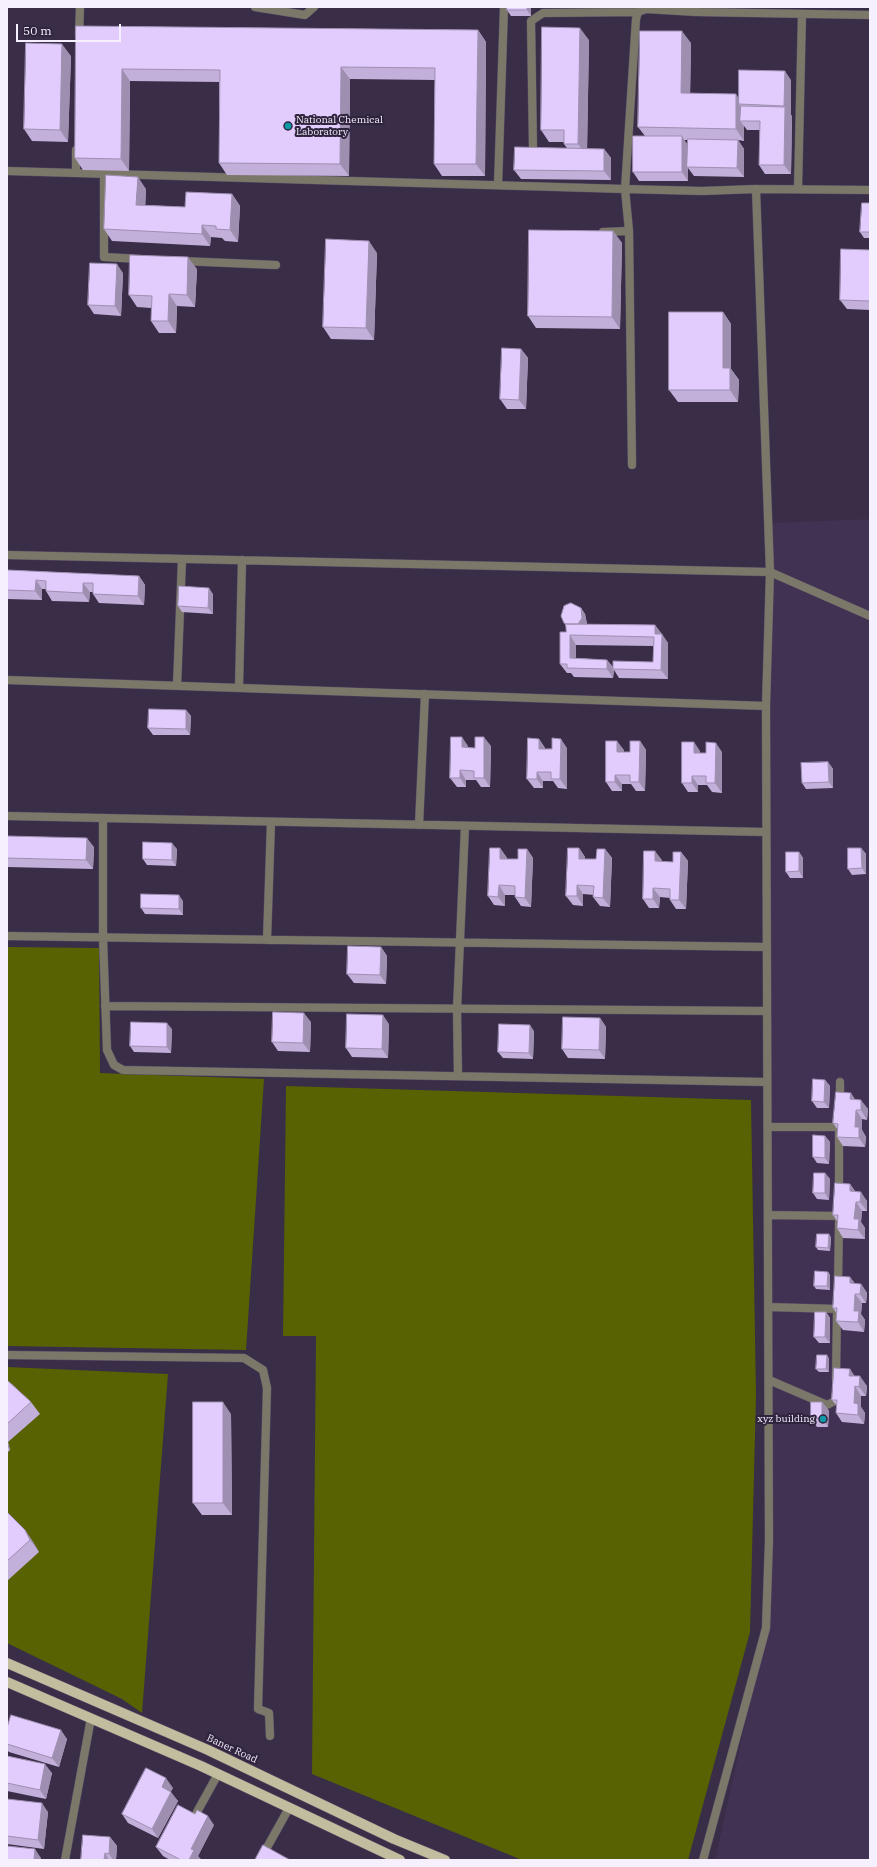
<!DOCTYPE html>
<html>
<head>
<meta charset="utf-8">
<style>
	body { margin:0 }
	#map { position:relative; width:877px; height:1867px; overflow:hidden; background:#392d47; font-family:"IBM Plex Serif",serif }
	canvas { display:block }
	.frame { position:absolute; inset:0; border:8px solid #f6f0fe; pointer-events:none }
	.scale { position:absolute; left:16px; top:24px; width:105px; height:18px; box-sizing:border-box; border:2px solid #f6f0fe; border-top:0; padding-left:5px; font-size:12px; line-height:14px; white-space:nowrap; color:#f6f0fe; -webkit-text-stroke:3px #2f233d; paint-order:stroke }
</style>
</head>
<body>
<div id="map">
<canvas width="877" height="1867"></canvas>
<div class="frame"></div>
<div class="scale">50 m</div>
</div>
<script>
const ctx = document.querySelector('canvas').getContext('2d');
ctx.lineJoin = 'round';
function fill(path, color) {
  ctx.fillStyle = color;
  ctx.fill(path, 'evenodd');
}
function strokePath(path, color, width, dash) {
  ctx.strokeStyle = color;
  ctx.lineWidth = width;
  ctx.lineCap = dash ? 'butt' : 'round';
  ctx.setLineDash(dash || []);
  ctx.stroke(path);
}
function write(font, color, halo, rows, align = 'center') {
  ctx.font = font + ' "IBM Plex Serif",serif';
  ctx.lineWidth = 4;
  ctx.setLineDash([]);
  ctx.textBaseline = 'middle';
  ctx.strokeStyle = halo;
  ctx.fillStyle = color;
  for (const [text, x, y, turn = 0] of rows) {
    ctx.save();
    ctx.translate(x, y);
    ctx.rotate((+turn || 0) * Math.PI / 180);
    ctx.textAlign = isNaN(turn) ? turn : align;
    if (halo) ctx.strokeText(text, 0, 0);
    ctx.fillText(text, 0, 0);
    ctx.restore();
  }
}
fill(new Path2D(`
	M870,519V1860H715L766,1628V706L772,523Z`), '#413152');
fill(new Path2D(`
	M7,947L99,948L100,1073L264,1079L246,1350L7,1346Z
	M286,1086L751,1100L756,1395L750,1632L688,1860H522L312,1774L316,1336H283Z
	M7,1367L168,1374L142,1713L122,1699L7,1643Z`), '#586202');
const service = new Path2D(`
	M255,7L305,15L314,7
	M696,8V12L870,15
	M79,36L80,7
	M533,148L531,21L543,13L638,12
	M7,171L625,189L702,191L756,189L770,572L766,706L769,1540L766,1628L703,1860
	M76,173V150
	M104,174V257L140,259
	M498,185L504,7
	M756,189L870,190
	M798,189L802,14
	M629,231L632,465
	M603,232L629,231L625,189L636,19L638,12L646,9L696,12
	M181,261L276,265
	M7,555L770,572L870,616
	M7,680L766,706
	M177,686L182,559
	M239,688L242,560
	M7,816L766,832
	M103,818V938L107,1050L114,1065L123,1070L767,1082
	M419,825L425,694
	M7,936L767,947
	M267,940L271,822
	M105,1006L767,1011
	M458,1076L457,1009L465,826
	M840,1101V1082
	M768,1127H839
	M839,1193V1131
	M768,1215L839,1216
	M838,1287L839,1221
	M768,1307L838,1309
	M7,1355L244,1358L263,1370L267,1388L258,1709L269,1713L270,1736
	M836,1379L837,1311
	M769,1380L827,1405L835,1401L836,1393
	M65,1860L91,1718
	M260,1860L289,1808`);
const minor = new Path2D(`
	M197,1812L218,1774`);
const primary = new Path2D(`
	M7,1663L208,1750L394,1839L445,1860
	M7,1682L201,1766L400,1860`);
strokePath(service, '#574c64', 9);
strokePath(minor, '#574c64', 9);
strokePath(primary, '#574c64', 11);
strokePath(service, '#7b786a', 8);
strokePath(minor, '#7b786a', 8);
strokePath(primary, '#c2bd9e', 10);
fill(new Path2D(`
	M531,7V16H511L507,10Z
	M76,26L478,30L486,42L485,176H442L434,164L435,80L350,79L349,176L227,175L219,163V82L130,81L129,171L83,170L75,158Z
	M589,40L587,149H604L611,158V180L521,179L514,170L567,148L564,144V142H549L541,130Z
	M691,43L690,93L739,98L791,80V115L792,116L791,174H765L759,165L760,130H747L744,126V141L738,140L744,149V177L694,176L688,168V181H639L633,172L645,136L638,127ZM684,140H688V145Z
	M71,56L68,142L32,141L24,129Z
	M146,189L145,205L185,207L232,194L240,206L238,242L225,241L222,238L211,237L210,246L112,241L104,229Z
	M870,203V238H864L860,232Z
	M613,231L622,243L620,329L536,328L528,316Z
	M870,250V310L847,309L840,300Z
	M377,253L374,340L331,339L323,327Z
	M197,269L195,307L177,306L176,333H159L151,321V308L137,307L129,295Z
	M123,273L121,316L94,314L88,305Z
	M723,312L731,324V369L739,380L738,402H678L669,390Z
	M521,349L528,358L526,409H507L500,399Z
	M7,570L139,576L145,585L144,605L99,603L93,594V592H90L89,602L52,601L46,591V589H42V600L7,599Z
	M213,594V614L182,612L178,606Z
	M581,608L585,614L587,624L655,625L668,643V679L619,678L614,670L613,678L574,677L571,673H567L560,664L566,632V626L564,623ZM576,645L653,646V662L613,667L607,660L576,658Z
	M186,710L191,716L190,735H153L148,728Z
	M539,739L545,748V749L567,748V789L558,788L553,781H543V788H534L527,779Z
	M640,741L646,750L645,791H636L631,784H622V791H612L606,782L624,750V752H630Z
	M468,746V748H475L491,746L490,787H481L476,780H466V787H457L450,778Z
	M700,751V753H706L722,752V793L712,792L707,785H698V792H688L682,783Z
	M828,762L833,769V788L806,789L802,783Z
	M7,836L94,847L93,869L7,867Z
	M500,848L507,858V859H518L527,849L533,858L531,907L521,906L515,897V895H505V906L494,905L488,896Z
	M579,848L585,857V859H596L605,849L612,858L610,907L600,906L593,897L594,895L583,894V906L573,905L566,896Z
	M861,848L866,854V874L852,875L848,869Z
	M177,849L176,866L147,865L143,859Z
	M681,852L688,861L686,909H676L670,900V898L660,897L659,908H649L643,899L662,860L661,862H673Z
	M799,852L803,858V878H790L786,872Z
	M183,901V915L145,914L141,908Z
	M381,947L387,956L386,984L354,983L347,974Z
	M600,1018L606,1027L605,1059L568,1058L562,1049Z
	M311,1022L310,1052L278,1051L272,1042Z
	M389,1024L388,1058L352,1057L346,1048Z
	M172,1029L171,1053L134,1052L130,1046Z
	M534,1031L533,1059L503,1058L498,1052Z
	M825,1080L830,1086L829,1108H817L812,1101Z
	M855,1100L868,1109L867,1120L862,1119V1130L866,1137L865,1147L843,1146L837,1137L838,1130L833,1123Z
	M825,1136L830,1142L829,1164L817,1163L813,1157Z
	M825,1173L830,1179L829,1200L817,1199L813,1193Z
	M850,1184L855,1191L867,1201V1211H862L861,1222L865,1228V1239L843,1238L837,1228V1221L833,1215Z
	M831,1237L830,1251L818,1250L816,1247Z
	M828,1272L830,1275V1290L816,1289L814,1286Z
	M850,1277L855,1284H861L867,1293L866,1303H862L861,1314L865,1320L864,1332L843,1330L836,1321L837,1314L833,1308Z
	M826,1312L830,1318V1343H819L814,1337Z
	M827,1355L829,1359V1372H819L816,1369Z
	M850,1369L854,1376L867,1386L866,1396H861V1407L865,1413L864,1424L842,1422L836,1413L837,1406L832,1400Z
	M7,1380L31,1402L40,1414L8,1442L10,1450L7,1453Z
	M822,1402L829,1411L828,1427H817L811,1418Z
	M231,1414L232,1515H202L193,1503Z
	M7,1512L25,1530L33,1542L39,1552L7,1581Z
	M7,1728L67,1739L59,1767L9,1752L7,1750Z
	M7,1756L52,1773L46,1799L7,1791Z
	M173,1788L170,1792L178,1801L158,1838L128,1823L122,1814Z
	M7,1799L48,1812L44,1849L7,1844Z
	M214,1825L198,1856L200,1860H170L163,1856L156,1847Z
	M110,1837L117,1846L116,1860H81Z`), '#c2afda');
fill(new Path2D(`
	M527,7H531V16L527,10Z
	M580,28L589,40L587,156L578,144Z
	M478,30L486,42L485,176L476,164Z
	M682,31L691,43L690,105L681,93Z
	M62,44L71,56L68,142L60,130Z
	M341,67L350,79L349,176L340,164Z
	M122,69L130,81L129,171L121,159Z
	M785,71L791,80V115L792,116L791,174L784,165L785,107L784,106Z
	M736,94L743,105L739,104L744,113L740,121L744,126V141L736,129Z
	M682,136L688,146L687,167L688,168V181L682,172Z
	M738,140L744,149V177L737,168Z
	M604,149L611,158V180L604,171Z
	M138,177L146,189L145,217L136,205Z
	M232,194L240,206L238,242L230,230Z
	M202,225L211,237L210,246L202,234Z
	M613,231L622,243L620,329L612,317Z
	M369,241L377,253L374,340L366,328Z
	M188,257L197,269L195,307L187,295Z
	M117,264L123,273L121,316L115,306Z
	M169,294L177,306L176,333L168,321Z
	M723,312L731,324V369L739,380L738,402L730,390L723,368Z
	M521,349L528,358L526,409L519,400Z
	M139,576L145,585L144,605L138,596Z
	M36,580L42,589V600L35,591Z
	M83,583L90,592L89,602L83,593Z
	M209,588L213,594V614L208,608Z
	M581,608L585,614L587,624L582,630L578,624Z
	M655,625L662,634H655Z
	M662,634L668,643V679L661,670Z
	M570,635L576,645V667L570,658Z
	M607,660L614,669H613L614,670L613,678L607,669Z
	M186,710L191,716L190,735L186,729Z
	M462,737L468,746V757L462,747Z
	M484,737L491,746L490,787L484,778Z
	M539,739L545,748V758L539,749Z
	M561,739L567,748V789L560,779Z
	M617,741L624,750V761L617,752Z
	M640,741L646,750L645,791L639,782Z
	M694,742L700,751V762L694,753Z
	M716,743L722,752V793L715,783Z
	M828,762L833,769V788L829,782Z
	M460,770L466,780V787L460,778Z
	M537,772L543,781V788L537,779Z
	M615,775L622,784V791L615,782Z
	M692,776L698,785V792L692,783Z
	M87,838L94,847L93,869L86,860Z
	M172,843L177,849L176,866L172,860Z
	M500,848L507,858V868L500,859Z
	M579,848L585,857V868L579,859Z
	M861,848L866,854V874L862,868Z
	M527,849L533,858L531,907L525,898Z
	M605,849L612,858L610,907L603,898Z
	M655,851L662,860L661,870L655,861Z
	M681,852L688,861L686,909L679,900Z
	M799,852L803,858V878L799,871Z
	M499,885L505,895V906L498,897Z
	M577,885L583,894V906L577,896Z
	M653,888L660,897L659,908L653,899Z
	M179,895L183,901V915L179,909Z
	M381,947L387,956L386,984L380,975Z
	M304,1013L311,1022L310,1052L303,1043Z
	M383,1015L389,1024L388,1058L382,1049Z
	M600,1018L606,1027L605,1059L599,1050Z
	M167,1023L172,1029L171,1053L167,1047Z
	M530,1025L534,1031L533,1059L529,1053Z
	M825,1080L830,1086L829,1108L824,1102Z
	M851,1093L857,1102L850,1099Z
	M861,1100L868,1109L867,1120L861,1110Z
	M856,1110L862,1119V1130L866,1137L865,1147L859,1138L855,1127Z
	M825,1136L830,1142L829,1164L825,1158Z
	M825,1173L830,1179L829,1200L825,1193Z
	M850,1184L857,1194L850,1191Z
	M861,1192L867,1201V1211L860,1202Z
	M856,1202L862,1211L861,1222L865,1228V1239L858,1230L854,1219Z
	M829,1234L831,1237L830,1251L828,1248Z
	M828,1272L830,1275V1290L827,1286Z
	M850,1277L857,1286L850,1283Z
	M861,1284L867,1293L866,1303L860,1294Z
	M855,1294L862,1303L861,1314L865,1320L864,1332L858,1322L854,1311Z
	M826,1312L830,1318V1343L825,1337Z
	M827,1355L829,1359V1372L826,1369Z
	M850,1369L856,1378L849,1376Z
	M860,1376L867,1386L866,1396L859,1387Z
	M855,1386L861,1396V1407L865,1413L864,1424L858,1415L854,1403Z
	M223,1402L231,1414L232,1515L223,1503Z
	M822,1402L829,1411L828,1427L822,1418Z
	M7,1440L8,1442L10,1450L7,1446Z
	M25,1530L33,1542L39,1552L30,1540Z
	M61,1730L67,1739L59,1767L52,1758Z
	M45,1764L52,1773L46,1799L40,1790Z
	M166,1778L173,1788L168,1797L162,1787Z
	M171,1792L178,1801L158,1838L152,1829Z
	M42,1803L48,1812L44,1849L38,1840Z
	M208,1816L214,1825L198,1856L201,1859L200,1860H189L191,1849Z
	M110,1837L117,1846L116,1860H113L109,1854Z
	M35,1849L41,1858V1860H34Z
	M105,1853L109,1860H104Z`), '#9e8fb1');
const building = new Path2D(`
	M507,7H527V10H507Z
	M76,26L478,30L476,164H434L435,68L341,67L340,164L219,163L220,70L122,69L121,159L75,158Z
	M542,27L580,28L578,144H564V130H541Z
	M640,31H682L681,93L736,94V129L638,127Z
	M26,43L62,44L60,130L24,129Z
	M739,70L785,71L784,106L739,104Z
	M741,106L785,107L784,165H759L760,121H740Z
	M633,136H682V172H633Z
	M688,139L738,140L737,168L687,167Z
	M515,147L604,149V171L514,170Z
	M106,175L138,177L136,205L185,207L186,192L232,194L230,230L216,229V226L202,225V234L104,229Z
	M862,203H870V232H860Z
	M529,230L613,231L612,317L528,316Z
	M326,239L369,241L366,328L323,327Z
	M841,249L870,250V301L840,300Z
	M130,255L188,257L187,295L169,294L168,321H151L152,296L129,295Z
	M90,263L117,264L115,306L88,305Z
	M669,312H723V368H730V390H669Z
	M502,348L521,349L519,400L500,399Z
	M7,570L139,576L138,596L93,594V583H83V593L46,591V581L36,580L35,591L7,590Z
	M179,586L209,588L208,608L178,606Z
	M571,603L581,608L582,618L578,624H567L564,623L561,616L564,606Z
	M566,624L655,625V634H662L661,670L613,669V661L653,662L654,637L570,635V658L607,660V669L567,668V664H560V632H566Z
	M149,709L186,710V729L148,728Z
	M451,737H462V747L475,748V737H484V778H474V771L460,770V778H450Z
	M528,738L539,739V749H552V738L561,739L560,779H551V772H537V779H527Z
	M606,741H617V752H630V741H640L639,782H630V775H615V782H606Z
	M682,742H694V753H706V742L716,743L715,783H706V776H692V783H682Z
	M828,762L829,782L802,783L801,763Z
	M7,836L87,838L86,860L7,858Z
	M143,842L172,843V860L143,859Z
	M490,848H500V859H518V849H527L525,898L515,897V886L499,885L498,897L488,896Z
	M568,848H579V859H596L597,849H605L603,898L593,897L594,886L577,885V896H566Z
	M848,848H861L862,868L848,869Z
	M644,851H655V861L673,862V852H681L679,900H670V889L653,888V899H643Z
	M786,852H799V871L786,872Z
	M141,894L179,895V909L141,908Z
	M348,946L381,947L380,975L347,974Z
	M273,1012L304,1013L303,1043L272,1042Z
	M347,1014L383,1015L382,1049L346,1048Z
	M563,1017L600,1018L599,1050L562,1049Z
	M131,1022L167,1023V1047L130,1046Z
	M499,1024L530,1025L529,1053L498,1052Z
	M813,1079L825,1080L824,1102L812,1101Z
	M836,1092L851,1093L850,1099L861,1100V1110H856L855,1127H859V1138L837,1137L838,1124L833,1123Z
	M813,1135L825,1136V1158L813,1157Z
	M814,1173H825V1193H813Z
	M835,1183L850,1184V1191L861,1192L860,1202H856L854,1219H859L858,1230L837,1228L838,1215H833Z
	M817,1234H829L828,1248L816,1247Z
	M815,1271L828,1272L827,1286H814Z
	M835,1276L850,1277V1283L861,1284L860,1294H855L854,1311H859L858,1322L836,1321L837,1308H833Z
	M815,1312H826L825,1337H814Z
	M817,1355H827L826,1369H816Z
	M834,1368L850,1369L849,1376H860L859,1387L855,1386L854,1403L858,1404V1415L836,1413L837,1400H832Z
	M7,1380L31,1402L7,1424Z
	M193,1402H223V1503H193Z
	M811,1402H822V1418H811Z
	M7,1512L25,1530L30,1540L7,1561Z
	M11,1715L61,1730L52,1758L7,1744V1728Z
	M7,1756L45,1764L40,1790L7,1783Z
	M146,1768L166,1778L162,1787L171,1792L152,1829L122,1814Z
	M7,1799L42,1803L38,1840L7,1836Z
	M178,1805L195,1814L197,1810L208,1816L191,1849L194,1850L189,1860H181L156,1847Z
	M83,1835L110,1837L109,1854L105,1853L104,1860H81Z
	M263,1845L290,1860H255Z
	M7,1846L35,1849L34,1860H7Z`);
fill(building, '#e2ccfd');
strokePath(building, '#9e8fb1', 1);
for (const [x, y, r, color] of [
	[288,126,4,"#0f9aa8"],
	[823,1419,4,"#0f9aa8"]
]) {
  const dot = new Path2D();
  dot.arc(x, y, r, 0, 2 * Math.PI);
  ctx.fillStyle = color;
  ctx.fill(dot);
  strokePath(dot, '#2f233d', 1.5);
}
write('10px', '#f6f0fe', '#2f233d', [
	["National Chemical",296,120],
	["Laboratory",296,132],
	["xyz building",815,1419,"right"]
], 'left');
write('10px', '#f6f0fe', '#2f233d', [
	["Baner Road",232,1749,25]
]);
</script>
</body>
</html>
